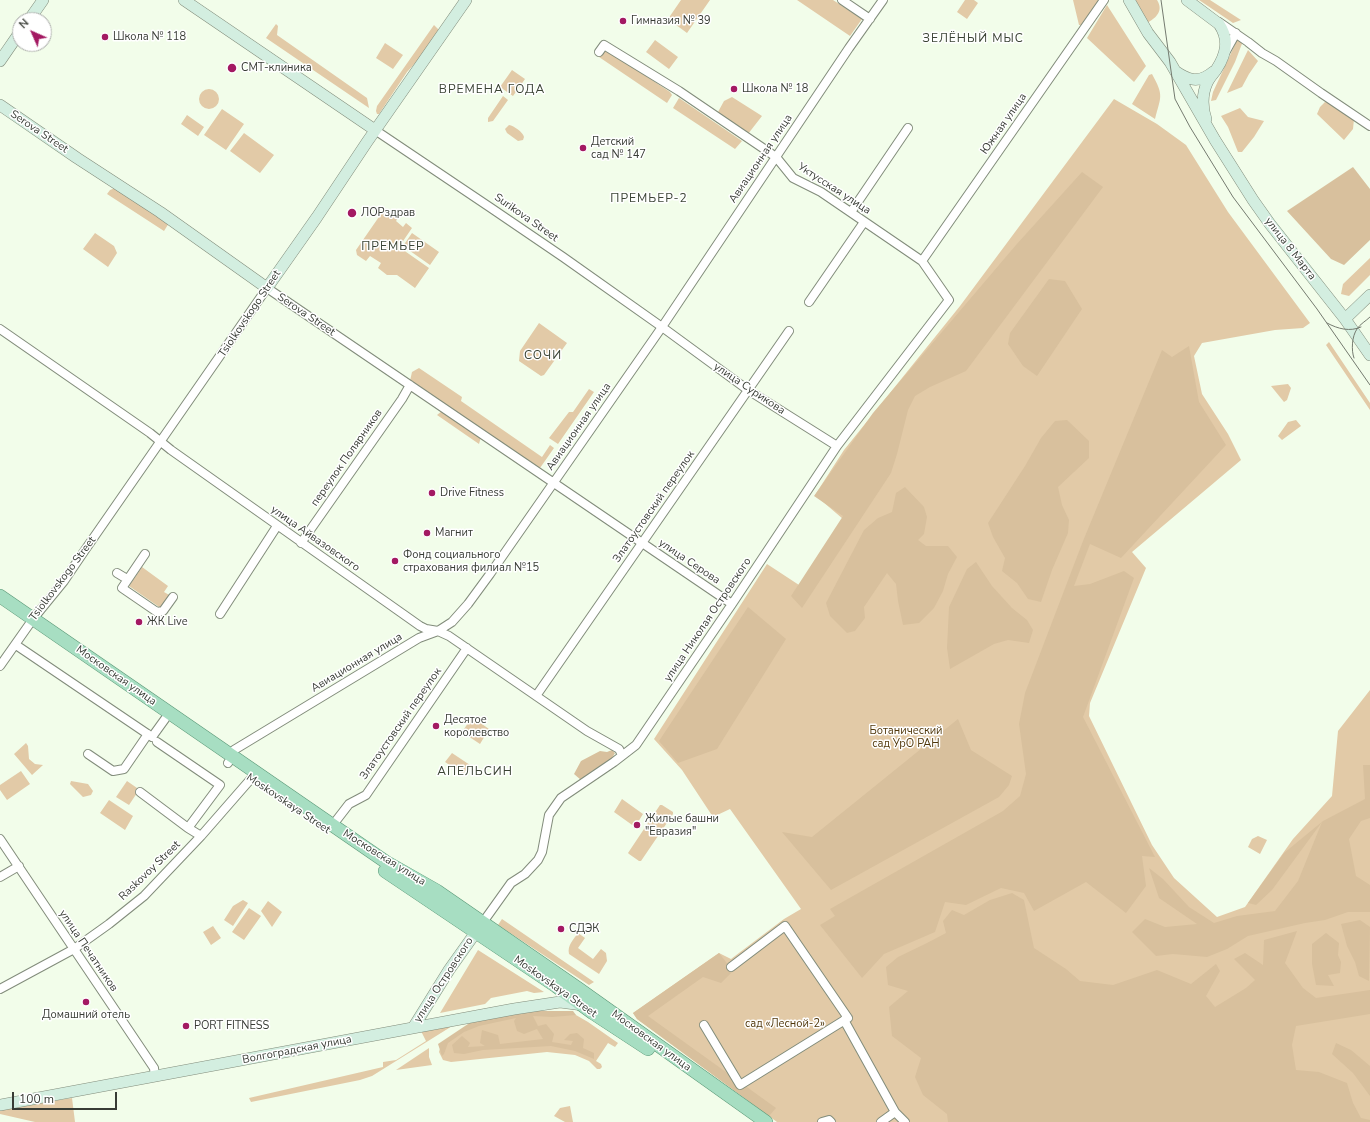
<!DOCTYPE html>
<html>
<head>
<meta charset="utf-8">
<style>
	body { margin:0 }
	#map { position:relative; width:1370px; height:1122px; overflow:hidden; background:#f2fdea; font-family:"Nunito Sans",sans-serif }
	canvas { display:block }
	.north { position:absolute; left:12px; top:12px; width:40px; height:40px; box-sizing:border-box; background:#fff; border:1px solid #afb1ae; border-radius:50%; rotate:315deg; font-size:11px; font-weight:700; line-height:16px; text-align:center; color:#383c35 }
	.north::after { content:''; display:block; margin:auto; width:14px; height:18px; background:#a31962; clip-path:polygon(50% 0,100% 100%,50% 72%,0 100%) }
	.scale { position:absolute; left:12px; top:1092px; width:105px; height:18px; box-sizing:border-box; border:2px solid #383c35; border-top:0; padding-left:5px; font-size:12px; line-height:14px; white-space:nowrap; color:#383c35; -webkit-text-stroke:3px #fff; paint-order:stroke }
</style>
</head>
<body>
<div id="map">
<canvas width="1370" height="1122"></canvas>
<div class="north">N</div>
<div class="scale">100 m</div>
</div>
<script>
const ctx = document.querySelector('canvas').getContext('2d');
ctx.lineJoin = 'round';
function fill(path, color) {
  ctx.fillStyle = color;
  ctx.fill(path, 'evenodd');
}
function strokePath(path, color, width, dash) {
  ctx.strokeStyle = color;
  ctx.lineWidth = width;
  ctx.lineCap = dash ? 'butt' : 'round';
  ctx.setLineDash(dash || []);
  ctx.stroke(path);
}
function write(font, color, halo, rows, align = 'center') {
  ctx.font = font + ' "Nunito Sans",sans-serif';
  ctx.lineWidth = 3;
  ctx.setLineDash([]);
  ctx.textBaseline = 'middle';
  ctx.strokeStyle = halo;
  ctx.fillStyle = color;
  for (const [text, x, y, turn = 0] of rows) {
    ctx.save();
    ctx.translate(x, y);
    ctx.rotate((+turn || 0) * Math.PI / 180);
    ctx.textAlign = isNaN(turn) ? turn : align;
    if (halo) ctx.strokeText(text, 0, 0);
    ctx.fillText(text, 0, 0);
    ctx.restore();
  }
}
fill(new Path2D(`
	M681,0H710L687,33L668,19Z
	M797,0H833L862,19L850,36Z
	M965,0H974L978,3L967,19L957,12Z
	M1073,0H1101L1082,25H1079Z
	M1134,0H1157C1164,11 1156,18 1147,23Z
	M1199,0H1210L1241,20L1233,23Z
	M1107,5L1146,66L1134,82L1087,38Z
	M276,24L278,26L277,35L367,98L369,108L266,38Z
	M434,25L438,29V32L427,50L407,72L379,114H377L376,111L377,106Z
	M1238,38L1243,41L1235,62L1216,100L1211,101L1213,92Z
	M655,40L678,57L669,69L646,52Z
	M385,43L403,55L393,69L376,58Z
	M1248,50L1258,61L1249,74L1242,87L1227,93Z
	M605,51L610,52L670,92L672,95L667,103L599,57Z
	M512,70L525,79L513,96L500,87Z
	M1152,74C1164,96 1161,96 1155,119L1132,104L1149,75Z
	M199 99a10 10 0 1 1 20 0a10 10 0 1 1-20 0Z
	M503,96L508,100L493,121L488,122V118Z
	M732,97L762,116L748,134L718,112L724,101Z
	M679,98L742,141L735,149L673,108Z
	M1114,99L1157,124L1186,145L1228,212L1310,323L1303,328L1275,330L1202,343L1194,356L1202,394L1228,434L1241,460L1132,552L1146,568L1090,703L1089,716L1152,845L1174,878L1217,917L1245,907L1293,839L1332,796L1338,731L1370,690V1122H777L637,1019L633,1013L719,953L731,959L784,919L801,909L730,809L713,817L682,770L654,739L767,564L799,585L843,519L815,495L844,450L960,306Z
	M1325,102L1331,103L1354,119L1353,129L1344,140L1317,114L1320,107Z
	M1240,108L1248,117L1264,121L1254,137L1242,152H1238L1228,127L1221,116Z
	M222,109L244,124L226,150L204,135Z
	M187,115L204,127L198,136L181,124Z
	M509,125C514,126 523,132 524,137L523,140L518,141L507,133L505,129Z
	M244,133L274,155L260,173L230,151Z
	M115,188L169,223L164,231L107,194L110,190Z
	M386,209L398,218L396,221L403,227L406,223L412,228L399,247L429,268L415,288L397,275H387L378,268L381,263L370,256L366,261L357,255L356,250L383,211Z
	M95,233L114,246L117,253L108,267L83,249Z
	M412,233L439,252L430,265L403,246Z
	M1370,258V275L1349,296L1341,294L1343,284Z
	M539,323L567,343L544,375L541,376L519,361L520,351Z
	M1329,342L1370,403V410L1326,345Z
	M419,368L462,397L461,401L542,457L550,445L554,448L540,468L410,381L412,372Z
	M1288,384L1291,388L1287,400L1284,402L1271,386Z
	M589,389L594,392L558,444L549,438L569,412H573Z
	M442,411L481,437L479,444L437,415Z
	M1296,420L1301,426L1282,440L1278,436L1288,422Z
	M142,567L168,586L164,592L171,596L162,609L129,586Z
	M472,717L489,729L480,744L462,732Z
	M26,743L28,746L29,759L35,764L43,765L32,775L14,754Z
	M452,753L470,765L463,774L445,762Z
	M21,771L30,784L7,800L0,790V785Z
	M71,781L88,784L93,791L91,795L83,797L70,784Z
	M127,781L137,788L135,791L137,793L129,805L116,797Z
	M622,799L643,814L635,827L614,812Z
	M109,800L133,816L125,830L100,813Z
	M660,805H662L673,812V814L641,861H639L629,854L628,853Z
	M1258,836L1267,840L1260,854L1248,847L1252,839Z
	M243,900L248,903L233,926L224,920L233,906Z
	M268,901L282,912L272,927L261,911Z
	M249,908L261,916L244,940L232,932Z
	M502,919L594,982L589,985L498,925Z
	M213,926L221,938L211,945L203,932Z
	M578,933L585,938L578,948L593,959L601,949L606,953L607,961L599,974L569,954C567,945 574,939 578,933Z
	M478,950L544,992L534,993L527,991L491,998L485,1004L440,1013Z
	M551,1011H569L588,1022L618,1043L615,1047L608,1043L596,1061L601,1064L602,1067L600,1069H597L589,1061L575,1055L547,1052L451,1062L443,1060L439,1052L441,1045L451,1037L482,1023Z
	M457,1023L372,1076L360,1080L251,1102L249,1098L383,1067V1062L396,1060L426,1041L421,1031Z
	M429,1048V1057L432,1065L396,1070Z
	M72,1098L75,1122H35L0,1114V1109Z
	M570,1106L573,1122H565L554,1116L560,1108Z`), '#e2caa7');
fill(new Path2D(`
	M1353,167L1370,189V240L1344,265L1331,259L1287,211Z
	M1082,172L1103,187L966,371L930,387L915,396L908,410L897,454L891,473L802,608L791,596L843,516L814,496L873,413L1016,245Z
	M1049,279L1065,281L1082,309L1037,376L1023,366L1008,344L1010,333Z
	M1189,346L1199,402L1226,445L1121,558L1090,544L1074,586L1090,584L1124,571L1134,578L1083,717L1155,857L1142,856L1146,886L1126,913L1086,882L1034,911L1024,893L1001,888L966,905L945,902L935,932L884,954L862,978L820,925L835,916L830,909L1003,811L1020,796L1026,774L1019,724L1025,693L1083,541L1162,350L1172,357Z
	M1067,420L1089,441V458L1058,487L1062,505L1069,520L1068,533L1052,570L1041,602L1028,599L1017,583L1002,571L1005,558L993,537L988,523L1025,466L1041,438L1055,421Z
	M905,487L924,507L927,517L924,534L918,540L926,546H948L957,557L948,574L943,591L934,608L919,623L903,625L898,601L896,584L887,573L864,607L865,618L855,631L847,633L830,616L826,603L864,530L878,518L892,512L896,493Z
	M976,562L992,586L1012,608L1027,620L1033,630L1029,643L1008,640L994,644L950,669L947,648L949,607L967,569Z
	M748,607L786,639L717,749L678,763L659,741Z
	M958,719L971,750L1012,776L1009,785L999,797L831,890L782,832L812,837Z
	M612,750L615,753L611,760L581,780L574,774L581,761L600,751L607,752Z
	M1363,765H1370V818L1361,821L1349,839L1356,876L1370,885V912H1348L1325,920L1305,923L1248,936L1227,949L1207,957L1173,954L1156,956L1132,932L1145,919L1165,927L1197,924L1159,898L1149,868L1163,879L1189,907L1214,923L1237,916L1275,911L1298,881L1322,822L1272,890L1256,905L1248,903L1284,853L1323,821L1365,799Z
	M1012,893L1024,900L1034,948L1066,969L1080,981L1113,985L1157,970L1191,984L1216,964L1220,971L1206,996L1215,1007L1246,988L1255,980L1234,959L1245,953L1263,965L1264,940L1297,931L1285,963L1303,988L1316,998L1370,990V1014L1296,1026L1292,1045L1296,1070L1319,1072L1347,1083L1353,1103L1361,1118L1370,1120V1122H948L947,1114L923,1095L915,1077L921,1058L892,1036L889,1007L908,991L888,985L886,967L898,957L927,943L946,933L943,921L952,910L964,915L990,900Z
	M1360,920L1370,927L1369,981L1359,976L1355,962L1347,946L1341,924Z
	M1326,933L1339,943L1338,955L1341,962L1340,973L1328,975L1334,986L1316,985L1312,964V944Z
	M719,953L733,971L721,983L703,977L648,1016L776,1108L769,1116L637,1019L633,1013Z
	M523,1011H573L576,1015L552,1017L533,1016L538,1026L546,1024L554,1034L552,1042L571,1045L573,1041L564,1040L570,1034L577,1033L584,1039L583,1048L594,1053V1059L575,1051L551,1046L483,1050L464,1054L454,1053L452,1045L462,1036L470,1043L468,1047L485,1046L480,1043L482,1030L498,1035L500,1044L543,1039L537,1029L524,1034L517,1031L514,1021L516,1018L479,1026L464,1032L448,1043L444,1054L442,1056L438,1044L471,1022Z
	M1336,1043L1351,1050L1370,1066V1096L1353,1073L1332,1054Z`), '#d8c09d');
const street = new Path2D(`
	M842,0L870,19
	M1219,22L1248,42L1262,53L1276,61L1321,93L1370,126
	M1226,51L1236,33
	M375,130L491,208L563,257L662,327L748,390L837,446
	M851,212L908,128
	M922,261L1104,0
	M809,302L864,222
	M0,329L150,433L171,450L420,626L426,629L438,631L449,636L587,731L619,749L622,755
	M301,543L402,399L410,385
	M145,554L122,588L157,612L163,611L173,597
	M117,573L127,579
	M220,614L277,526
	M16,645L152,737L165,719
	M0,666L33,619L64,581L85,550L267,288L732,604
	M536,696L789,331
	M157,742L220,785L188,828L201,836
	M88,754L113,771L124,769L148,734
	M228,763L232,757L234,750L419,638L438,631L452,622L468,604L490,574L662,327L849,48L883,0
	M140,792L188,828
	M332,826L349,804L366,795L467,648
	M0,839L154,1068L155,1077
	M0,877L19,866
	M481,925L511,883L525,874L538,860L542,852L549,815L561,798L614,762L636,745L732,604L837,446L949,300L922,261L821,192L793,178L776,157L679,91L604,45L599,52
	M0,989L74,949L109,924L144,896L201,836L256,773
	M844,1020L895,1112L905,1122
	M704,1025L740,1085L848,1018L785,926L731,967
	M822,1122L829,1120L831,1122
	M881,1122L895,1112`);
const secondary = new Path2D(`
	M184,0L375,130
	M1129,0L1148,33L1170,62L1215,140L1253,200L1270,224L1345,319L1370,355
	M1187,0L1219,24C1230,40 1226,55 1216,70C1213,74 1209,78 1207,83C1202,94 1202,108 1206,119
	M29,20L43,0
	M0,61L20,32
	M1175,71C1188,80 1199,84 1213,72
	M0,105L77,158L160,212L267,288L317,217L367,142L466,0
	M1345,319L1370,295
	M413,1028L449,970L476,932
	M0,1105L514,1009L560,1002L583,1005`);
const primary = new Path2D(`
	M0,596L386,862L437,891L579,989L766,1122
	M385,871L556,986L593,1013L648,1049`);
strokePath(street, '#828c7b', 10);
strokePath(secondary, '#828c7b', 12);
strokePath(primary, '#5a9776', 14);
strokePath(street, '#fff', 8);
strokePath(secondary, '#d3eee0', 11);
strokePath(primary, '#a7dec2', 13);
strokePath(new Path2D(`
	M1161,0L1175,99L1190,127L1233,197L1317,309L1370,385
	M1327,323C1338,329 1350,332 1361,327
	M1354,358C1351,350 1352,336 1357,329C1360,324 1366,321 1370,317`), '#747a6f', 1);
for (const [x, y, r, color] of [
	[623,21,4,"#a31962"],
	[105,37,4,"#a31962"],
	[232,68,5,"#a31962"],
	[734,89,4,"#a31962"],
	[583,148,4,"#a31962"],
	[352,213,5,"#a31962"],
	[432,493,4,"#a31962"],
	[427,533,4,"#a31962"],
	[395,561,4,"#a31962"],
	[139,622,4,"#a31962"],
	[436,726,4,"#a31962"],
	[637,825,4,"#a31962"],
	[561,929,4,"#a31962"],
	[86,1002,4,"#a31962"],
	[186,1026,4,"#a31962"]
]) {
  const dot = new Path2D();
  dot.arc(x, y, r, 0, 2 * Math.PI);
  ctx.fillStyle = color;
  ctx.fill(dot);
  strokePath(dot, '#fff', 1.5);
}
write('11px', '#383c35', '#fff', [
	["Гимназия № 39",631,21],
	["Школа № 118",113,37],
	["СМТ-клиника",241,68],
	["Школа № 18",742,89],
	["Детский",591,142],
	["сад № 147",591,155],
	["ЛОРздрав",361,213],
	["Drive Fitness",440,493],
	["Магнит",435,533],
	["Фонд социального",403,555],
	["страхования филиал №15",403,568],
	["ЖК Live",147,622],
	["Десятое",444,720],
	["королевство",444,733],
	["Жилые башни",645,819],
	["\"Евразия\"",645,832],
	["СДЭК",569,929],
	["Домашний отель",86,1015,"center"],
	["PORT FITNESS",194,1026]
], 'left');
write('11px', '#383c35', '#fff', [
	["Южная улица",1004,124,-55],
	["Serova Street",39,132,34],
	["Авиационная улица",761,159,-56],
	["Уктусская улица",834,189,33],
	["Surikova Street",526,218,35],
	["улица 8 Марта",1290,249,52],
	["Tsiolkovskogo Street",250,314,-56],
	["Serova Street",306,315,34],
	["улица Сурикова",749,389,34],
	["Авиационная улица",579,427,-55],
	["переулок Полярников",347,458,-55],
	["Златоустовский переулок",654,507,-55],
	["улица Айвазовского",315,539,35],
	["улица Серова",689,562,34],
	["Tsiolkovskogo Street",63,579,-53],
	["улица Николая Островского",708,620,-56],
	["Авиационная улица",357,663,-31],
	["Московская улица",116,676,35],
	["Златоустовский переулок",401,724,-55],
	["Moskovskaya Street",288,804,34],
	["Московская улица",384,858,32],
	["Raskovoy Street",150,871,-44],
	["улица Печатников",88,951,56],
	["улица Островского",444,980,-57],
	["Moskovskaya Street",555,987,35],
	["Московская улица",651,1041,36],
	["Волгоградская улица",297,1050,-11]
]);
write('11px', '#50370a', '#fff', [
	["Ботанический",906,731],
	["сад УрО РАН",906,744],
	["сад «Лесной-2»",785,1024]
]);
ctx.letterSpacing = '1px';
write('12px', '#3a4334', '#fff', [
	["ЗЕЛЁНЫЙ МЫС",973,39],
	["ВРЕМЕНА ГОДА",492,90],
	["ПРЕМЬЕР-2",649,199],
	["ПРЕМЬЕР",393,247],
	["СОЧИ",543,356],
	["АПЕЛЬСИН",475,772]
]);
ctx.letterSpacing = '0px';
</script>
</body>
</html>
